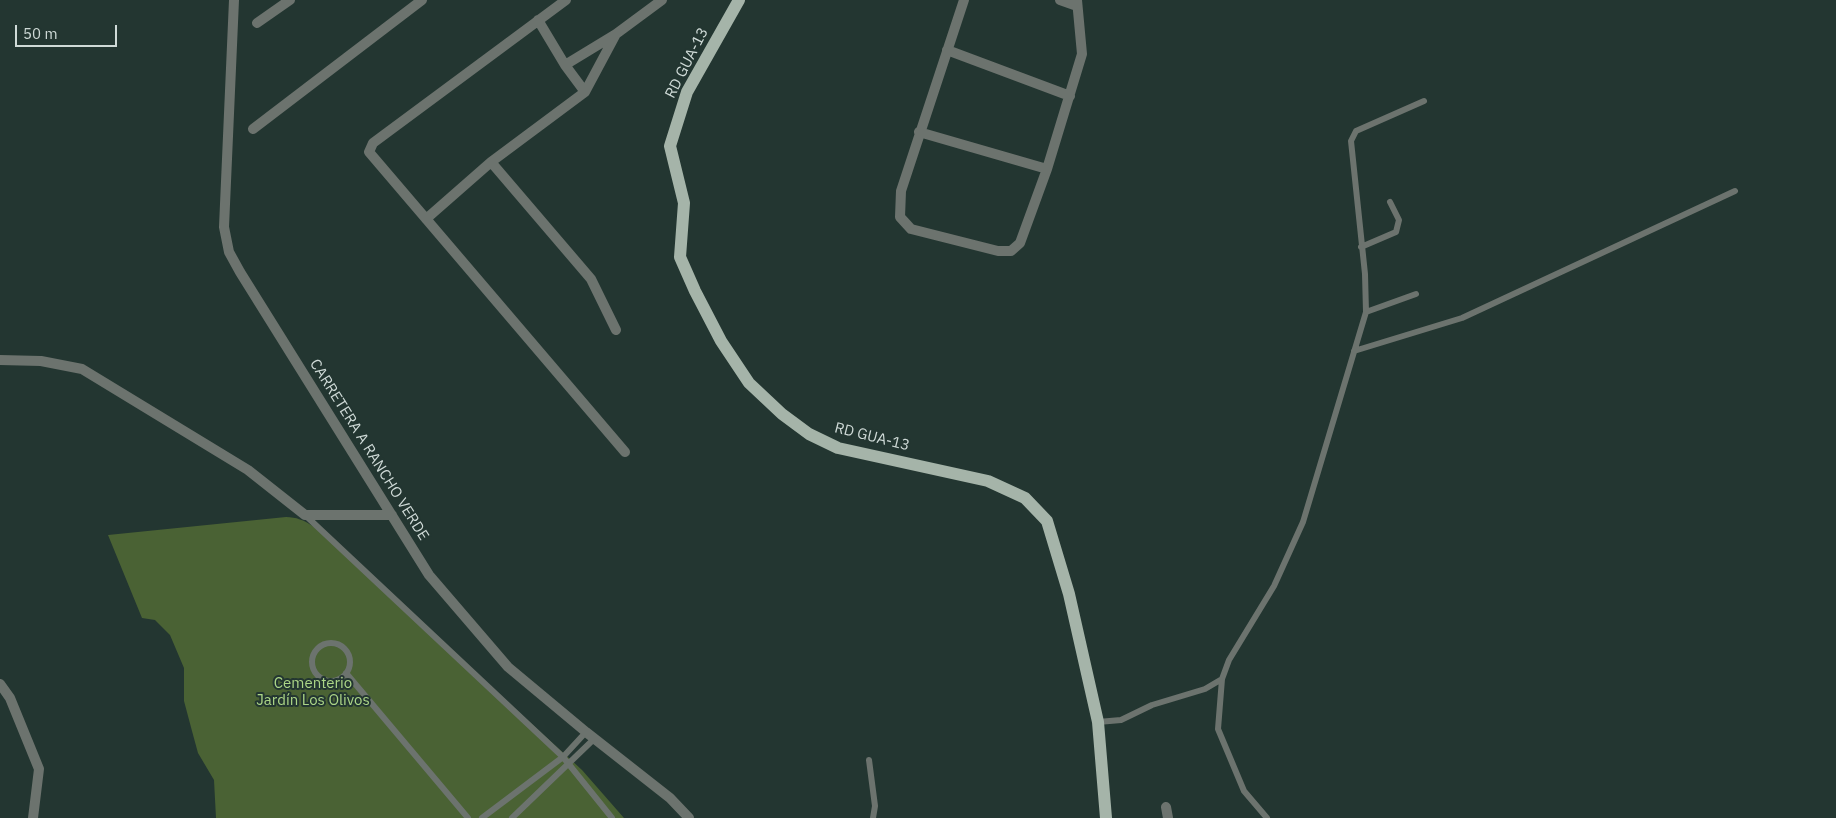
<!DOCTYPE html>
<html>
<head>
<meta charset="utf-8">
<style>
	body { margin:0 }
	#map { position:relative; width:1836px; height:818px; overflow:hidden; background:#233631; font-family:"IBM Plex Sans",sans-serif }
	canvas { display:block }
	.scale { position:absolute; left:15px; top:25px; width:102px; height:22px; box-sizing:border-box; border:2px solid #cfdad7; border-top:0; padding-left:6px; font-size:15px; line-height:18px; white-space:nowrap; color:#cfdad7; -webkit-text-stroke:4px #233631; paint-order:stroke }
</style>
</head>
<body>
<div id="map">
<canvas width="1836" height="818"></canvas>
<div class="scale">50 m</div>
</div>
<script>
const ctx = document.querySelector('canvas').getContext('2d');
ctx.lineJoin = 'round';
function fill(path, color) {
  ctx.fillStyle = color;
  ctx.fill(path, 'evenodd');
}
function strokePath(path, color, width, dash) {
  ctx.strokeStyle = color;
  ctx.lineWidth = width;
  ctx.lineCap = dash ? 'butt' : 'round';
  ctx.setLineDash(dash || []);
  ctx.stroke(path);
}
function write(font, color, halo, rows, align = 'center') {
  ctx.font = font + ' "IBM Plex Sans",sans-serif';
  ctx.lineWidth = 4;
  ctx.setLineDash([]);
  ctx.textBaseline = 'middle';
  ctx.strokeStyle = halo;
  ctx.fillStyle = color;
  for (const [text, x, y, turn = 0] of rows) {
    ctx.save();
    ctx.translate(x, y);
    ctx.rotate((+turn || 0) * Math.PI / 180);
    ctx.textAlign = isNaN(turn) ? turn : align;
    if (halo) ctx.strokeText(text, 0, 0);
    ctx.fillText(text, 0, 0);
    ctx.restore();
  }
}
fill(new Path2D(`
	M286,517C306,517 319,531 334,543L582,770L624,818H216L214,780L198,753L192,731L184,701V668L170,635L155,620L142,618L108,535Z`), '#4a6234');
strokePath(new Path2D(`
	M1361,247L1396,232L1399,220L1390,202
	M1366,312L1416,294
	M1354,351L1462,318L1735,191
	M305,515L563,757L612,818
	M312 662a19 19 0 1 1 38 0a19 19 0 1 1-38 0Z
	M346,673L468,818
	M1222,679L1218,729L1244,791L1267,818
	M1098,722L1121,720L1152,705L1205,689L1222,679L1229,660L1274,586L1303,522L1366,312L1365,274L1351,141L1356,131L1424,101
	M869,760L875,806L873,818
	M482,818L563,757L586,732
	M512,818L594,739`), '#6c736e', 6);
strokePath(new Path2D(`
	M234,0L224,227L229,252L240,272L429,575L508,667L586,732L670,798L689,818
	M566,0L373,143L369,152L625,452
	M964,0L901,191L900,217L911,229L998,251H1011L1020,243L1047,169L1082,54L1077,0
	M1060,0L1077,6
	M538,20L565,65L585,92
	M257,23L290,0
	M947,50L1070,96
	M565,65L616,34L662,0
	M253,129L422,0
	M919,132L1047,169
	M491,162L591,279L616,330
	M426,219L491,162L585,92L616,34
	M0,360L41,361L82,369L248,470L305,515H392
	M0,684L10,698L39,769L33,818
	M1166,807L1168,818`), '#6c736e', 10);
strokePath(new Path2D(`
	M739,0L687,92L670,146L684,203L680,257L695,291L721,341L749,383L782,414L809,434L838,448L988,481L1025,498L1047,521L1069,594L1098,722L1106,818`), '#a5b4a9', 12);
write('15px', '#cfdad7', '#233631', [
	["RD GUA-13",687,63,-63],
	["RD GUA-13",872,437,14],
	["CARRETERA A RANCHO VERDE",369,450,58]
]);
write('15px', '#acd687', '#233631', [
	["Cementerio",313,684],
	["Jardín Los Olivos",313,701]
]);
</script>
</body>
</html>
